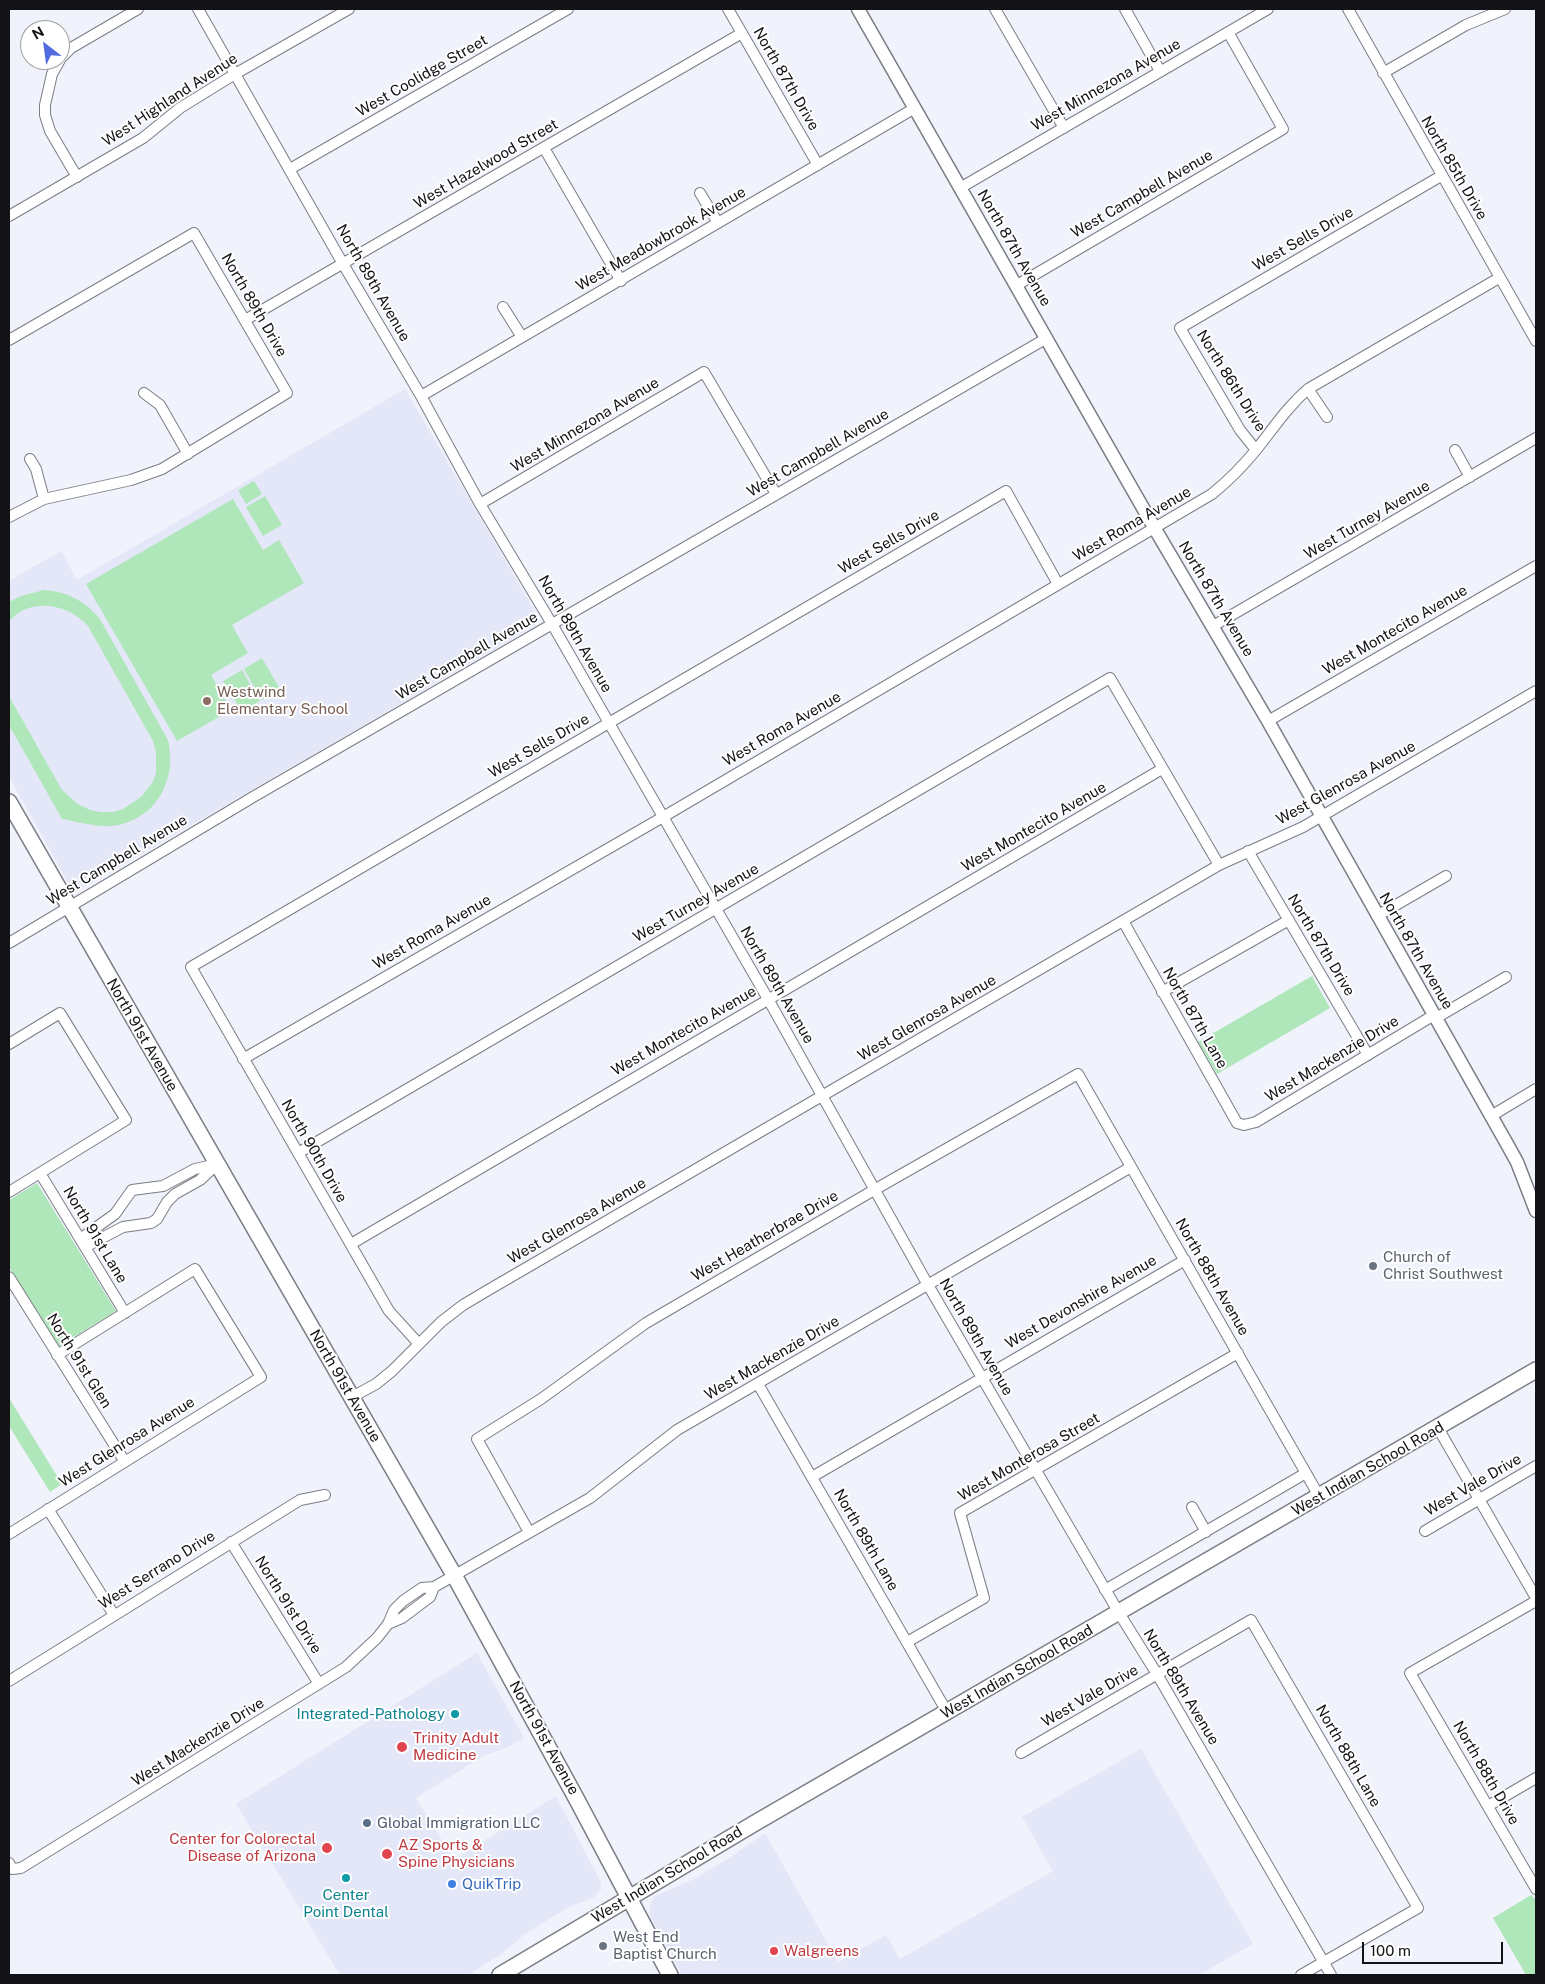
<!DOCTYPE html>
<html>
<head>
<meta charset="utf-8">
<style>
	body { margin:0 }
	#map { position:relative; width:1545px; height:1984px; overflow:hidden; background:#f0f2fc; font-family:"Public Sans",sans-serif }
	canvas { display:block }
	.frame { position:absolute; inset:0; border:10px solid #131317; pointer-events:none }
	.north { position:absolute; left:20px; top:20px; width:50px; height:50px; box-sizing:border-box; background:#fff; border:1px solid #a1a1a2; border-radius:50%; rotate:330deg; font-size:14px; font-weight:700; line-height:20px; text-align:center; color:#131317 }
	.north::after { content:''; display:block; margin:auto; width:18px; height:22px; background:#506adf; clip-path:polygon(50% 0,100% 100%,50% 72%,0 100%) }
	.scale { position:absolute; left:1362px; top:1942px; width:141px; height:22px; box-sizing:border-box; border:2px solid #131317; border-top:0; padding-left:6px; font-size:15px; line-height:18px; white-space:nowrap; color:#131317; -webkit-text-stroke:4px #fff; paint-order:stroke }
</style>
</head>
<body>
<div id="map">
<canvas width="1545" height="1984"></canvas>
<div class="frame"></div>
<div class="north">N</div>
<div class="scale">100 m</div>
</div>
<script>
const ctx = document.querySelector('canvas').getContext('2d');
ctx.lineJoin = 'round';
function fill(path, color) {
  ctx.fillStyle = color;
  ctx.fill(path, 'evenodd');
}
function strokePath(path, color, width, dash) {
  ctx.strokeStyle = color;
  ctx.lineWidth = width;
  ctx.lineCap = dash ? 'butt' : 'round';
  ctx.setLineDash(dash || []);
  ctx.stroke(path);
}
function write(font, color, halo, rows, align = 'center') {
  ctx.font = font + ' "Public Sans",sans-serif';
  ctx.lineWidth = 4;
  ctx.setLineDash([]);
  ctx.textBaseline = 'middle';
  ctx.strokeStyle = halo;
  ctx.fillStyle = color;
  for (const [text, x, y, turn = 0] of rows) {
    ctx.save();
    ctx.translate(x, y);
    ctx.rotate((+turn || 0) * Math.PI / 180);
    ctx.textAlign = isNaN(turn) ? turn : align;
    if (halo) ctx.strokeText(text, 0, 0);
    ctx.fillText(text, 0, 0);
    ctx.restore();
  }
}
fill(new Path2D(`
	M405,389L535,611L536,625L88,885L82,888L78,887L68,882L9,777V581L61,551L77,580Z
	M477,1653L524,1738L506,1748L485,1755L416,1798L454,1860L556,1796L601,1883V1890L594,1897L567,1908L525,1934L500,1955L468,1975H340L236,1804Z
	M1141,1749L1253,1944L1199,1975H682L649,1914L651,1902L655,1896L694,1879L728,1859L765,1833L838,1962L886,1935L900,1959L1053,1871L1022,1817Z`), '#e4e7f8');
fill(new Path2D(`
	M254,481L262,494L246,504L238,490Z
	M265,496L282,525L263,536L246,507Z
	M233,499L263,550L279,540L304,583L232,625L248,653L211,675L231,710L177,741L86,584Z
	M44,590C66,591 86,601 100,619L168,740C178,780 155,821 112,826C96,827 78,822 62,819L9,725V696L62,790L78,804L90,810L101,812H113L123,809L141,797L153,782L156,772V752L153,741L88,626C68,603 30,597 9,621V602L21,596Z
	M262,658L280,689L262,700L244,669Z
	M242,670L260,701L242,712L223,681Z
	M1312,976L1330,1008L1217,1074L1198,1042Z
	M37,1183L116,1311L59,1346L9,1267V1200Z
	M9,1398L62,1484L50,1492L9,1426Z
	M1531,1895L1536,1900V1975H1526L1493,1918Z`), '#afe7ba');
const minor = new Path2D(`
	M198,9L343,264L421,396L480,504L552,624L768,999L928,1285L1119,1613L1157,1674L1331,1975
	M728,9L818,165
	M995,9L1064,128
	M1125,9L1160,71
	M1348,9L1536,341
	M1383,73L1466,25L1505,9
	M544,148L621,281
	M290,169L568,9
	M77,177L50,131L45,115V105L52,74L61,58L71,48L138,9
	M960,188L1268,9
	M700,193L718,223
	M9,216L143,138L180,108L235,74L349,9
	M1017,285L1283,129L1228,32
	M503,307L522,337
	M245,320L742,33
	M9,340L194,233L287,393L162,469L131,480L44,499L9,517
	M1308,389L1327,417
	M144,393L160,405L188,454
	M421,396L915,108
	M1256,450L1240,430L1180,328L1441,176
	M1455,450L1470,477
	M30,459L36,469L44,499
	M480,504L704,372L776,494
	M1213,626L1536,438
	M1268,721L1536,566
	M1248,851L1368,1055
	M1377,916L1446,876
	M1123,921L1237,1123L1244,1125L1256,1122L1434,1015
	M9,943L253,797L1047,338
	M1162,992L1289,920
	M1436,1018L1506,977
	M9,1044L60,1013L126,1120L9,1192
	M243,1059L663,817L1212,494C1228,481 1243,466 1256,450C1273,429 1287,407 1308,389L1499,278
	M1491,1116L1536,1089
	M298,1153L1110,678L1219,865
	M40,1173L125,1313
	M80,1239L115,1214L132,1190L163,1186L195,1169L217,1164
	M351,1244L1162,769
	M85,1247L123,1227L151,1223L157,1219L167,1202L175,1194L200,1180L216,1165
	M9,1277L125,1462
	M419,1344L389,1311L191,967L1006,491L1058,584
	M758,1384L947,1712
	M352,1397L376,1384L392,1371L441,1322L463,1305L490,1289L1219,865L1303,827L1536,691
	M1438,1428L1536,1598
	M812,1477L1185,1260
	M1192,1507L1206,1532
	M48,1509L114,1615
	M1425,1531L1536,1466
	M529,1532L477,1439L541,1399L646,1323L874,1190L1078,1074L1319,1496
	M9,1534L261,1377L195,1269L57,1355
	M231,1542L319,1684
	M1105,1590L1306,1473
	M1536,1601L1410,1673L1536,1889
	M388,1624L402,1618L430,1597L434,1587
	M907,1642L984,1598L960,1513L1238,1353
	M9,1681L300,1500L325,1495
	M1021,1753L1251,1620L1418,1908L1301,1975
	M1488,1806L1536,1778
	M9,1863L12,1869L21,1868L346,1667L377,1638L388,1624L394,1610L403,1601L422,1588L434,1587L590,1498L677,1430L1131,1167`);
const tertiary = new Path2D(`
	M858,9L1155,529L1268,721L1507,1144L1517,1162L1536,1211`);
const secondary = new Path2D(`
	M9,802L454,1575L576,1798L670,1975
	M500,1975L755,1823L1536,1370`);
strokePath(minor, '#7b7d85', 12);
strokePath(tertiary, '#7b7d85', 15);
strokePath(secondary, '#7b7d85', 18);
strokePath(minor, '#fff', 10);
strokePath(tertiary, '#fff', 12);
strokePath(secondary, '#fff', 15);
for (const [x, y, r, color] of [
	[207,701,5,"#8d6e63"],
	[1373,1266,5,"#6b7280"],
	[455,1714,5,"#0f9aa8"],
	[402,1747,6,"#e0444e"],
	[367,1823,5,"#5c6f8a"],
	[327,1848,6,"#e0444e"],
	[387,1854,6,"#e0444e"],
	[346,1878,5,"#0f9aa8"],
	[452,1884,5,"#3f7fe0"],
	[603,1946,5,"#6b7280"],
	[774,1951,5,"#e0444e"]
]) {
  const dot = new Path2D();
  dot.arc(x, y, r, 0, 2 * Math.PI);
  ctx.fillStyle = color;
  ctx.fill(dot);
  strokePath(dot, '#fff', 2);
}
write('15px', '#131317', '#fff', [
	["West Coolidge Street",422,76,-30],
	["North 87th Drive",786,79,60],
	["West Minnezona Avenue",1106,85,-30],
	["West Highland Avenue",170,100,-33],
	["West Hazelwood Street",486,164,-30],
	["North 85th Drive",1454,168,60],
	["West Campbell Avenue",1142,194,-30],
	["West Meadowbrook Avenue",661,239,-30],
	["West Sells Drive",1303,239,-30],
	["North 87th Avenue",1014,248,60],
	["North 89th Avenue",373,283,60],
	["North 89th Drive",254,305,60],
	["North 86th Drive",1231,381,58],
	["West Minnezona Avenue",585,425,-31],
	["West Campbell Avenue",818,453,-30],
	["West Turney Avenue",1367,520,-30],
	["West Roma Avenue",1132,524,-30],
	["West Sells Drive",889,542,-30],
	["North 87th Avenue",1216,599,59],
	["West Montecito Avenue",1395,630,-30],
	["North 89th Avenue",575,634,60],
	["West Campbell Avenue",467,656,-30],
	["West Roma Avenue",782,729,-30],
	["West Sells Drive",539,746,-30],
	["West Glenrosa Avenue",1346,783,-29],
	["West Montecito Avenue",1034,827,-30],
	["West Campbell Avenue",117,860,-31],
	["West Turney Avenue",696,903,-30],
	["West Roma Avenue",432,932,-30],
	["North 87th Drive",1321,945,59],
	["North 87th Avenue",1416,951,60],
	["North 89th Avenue",777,985,60],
	["West Glenrosa Avenue",927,1018,-30],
	["North 87th Lane",1195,1018,60],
	["West Montecito Avenue",684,1031,-30],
	["North 91st Avenue",142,1035,60],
	["West Mackenzie Drive",1332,1059,-31],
	["North 90th Drive",314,1151,60],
	["West Glenrosa Avenue",577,1221,-30],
	["North 91st Lane",95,1235,59],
	["West Heatherbrae Drive",765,1236,-30],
	["North 88th Avenue",1212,1277,60],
	["West Devonshire Avenue",1081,1302,-30],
	["North 89th Avenue",976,1337,60],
	["West Mackenzie Drive",772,1358,-30],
	["North 91st Glen",79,1361,58],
	["North 91st Avenue",345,1386,60],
	["West Glenrosa Avenue",127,1442,-32],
	["West Monterosa Street",1029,1457,-30],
	["West Indian School Road",1368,1469,-30],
	["West Vale Drive",1473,1485,-30],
	["North 89th Lane",866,1540,60],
	["West Serrano Drive",157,1570,-32],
	["North 91st Drive",288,1605,58],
	["West Indian School Road",1017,1672,-30],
	["North 89th Avenue",1181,1687,59],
	["West Vale Drive",1090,1696,-30],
	["North 91st Avenue",544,1738,61],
	["West Mackenzie Drive",198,1742,-32],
	["North 88th Lane",1348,1756,60],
	["North 88th Drive",1486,1773,60],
	["West Indian School Road",667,1875,-31]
]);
write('15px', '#785e54', '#fff', [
	["Westwind",217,692],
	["Elementary School",217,709]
], 'left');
write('15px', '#5b616d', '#fff', [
	["Church of",1383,1257],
	["Christ Southwest",1383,1274],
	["West End",613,1937],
	["Baptist Church",613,1954]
], 'left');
write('15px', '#0d838f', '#fff', [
	["Integrated-Pathology",445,1714],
	["Center",346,1895,"center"],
	["Point Dental",346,1912,"center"]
], 'right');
write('15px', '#be3a42', '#fff', [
	["Trinity Adult",413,1738],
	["Medicine",413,1755],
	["Center for Colorectal",316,1839,"right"],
	["Disease of Arizona",316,1856,"right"],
	["AZ Sports &",398,1845],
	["Spine Physicians",398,1862],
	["Walgreens",784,1951]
], 'left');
write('15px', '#4e5e75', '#fff', [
	["Global Immigration LLC",377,1823]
], 'left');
write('15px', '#366cbe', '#fff', [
	["QuikTrip",462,1884]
], 'left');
</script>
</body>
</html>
